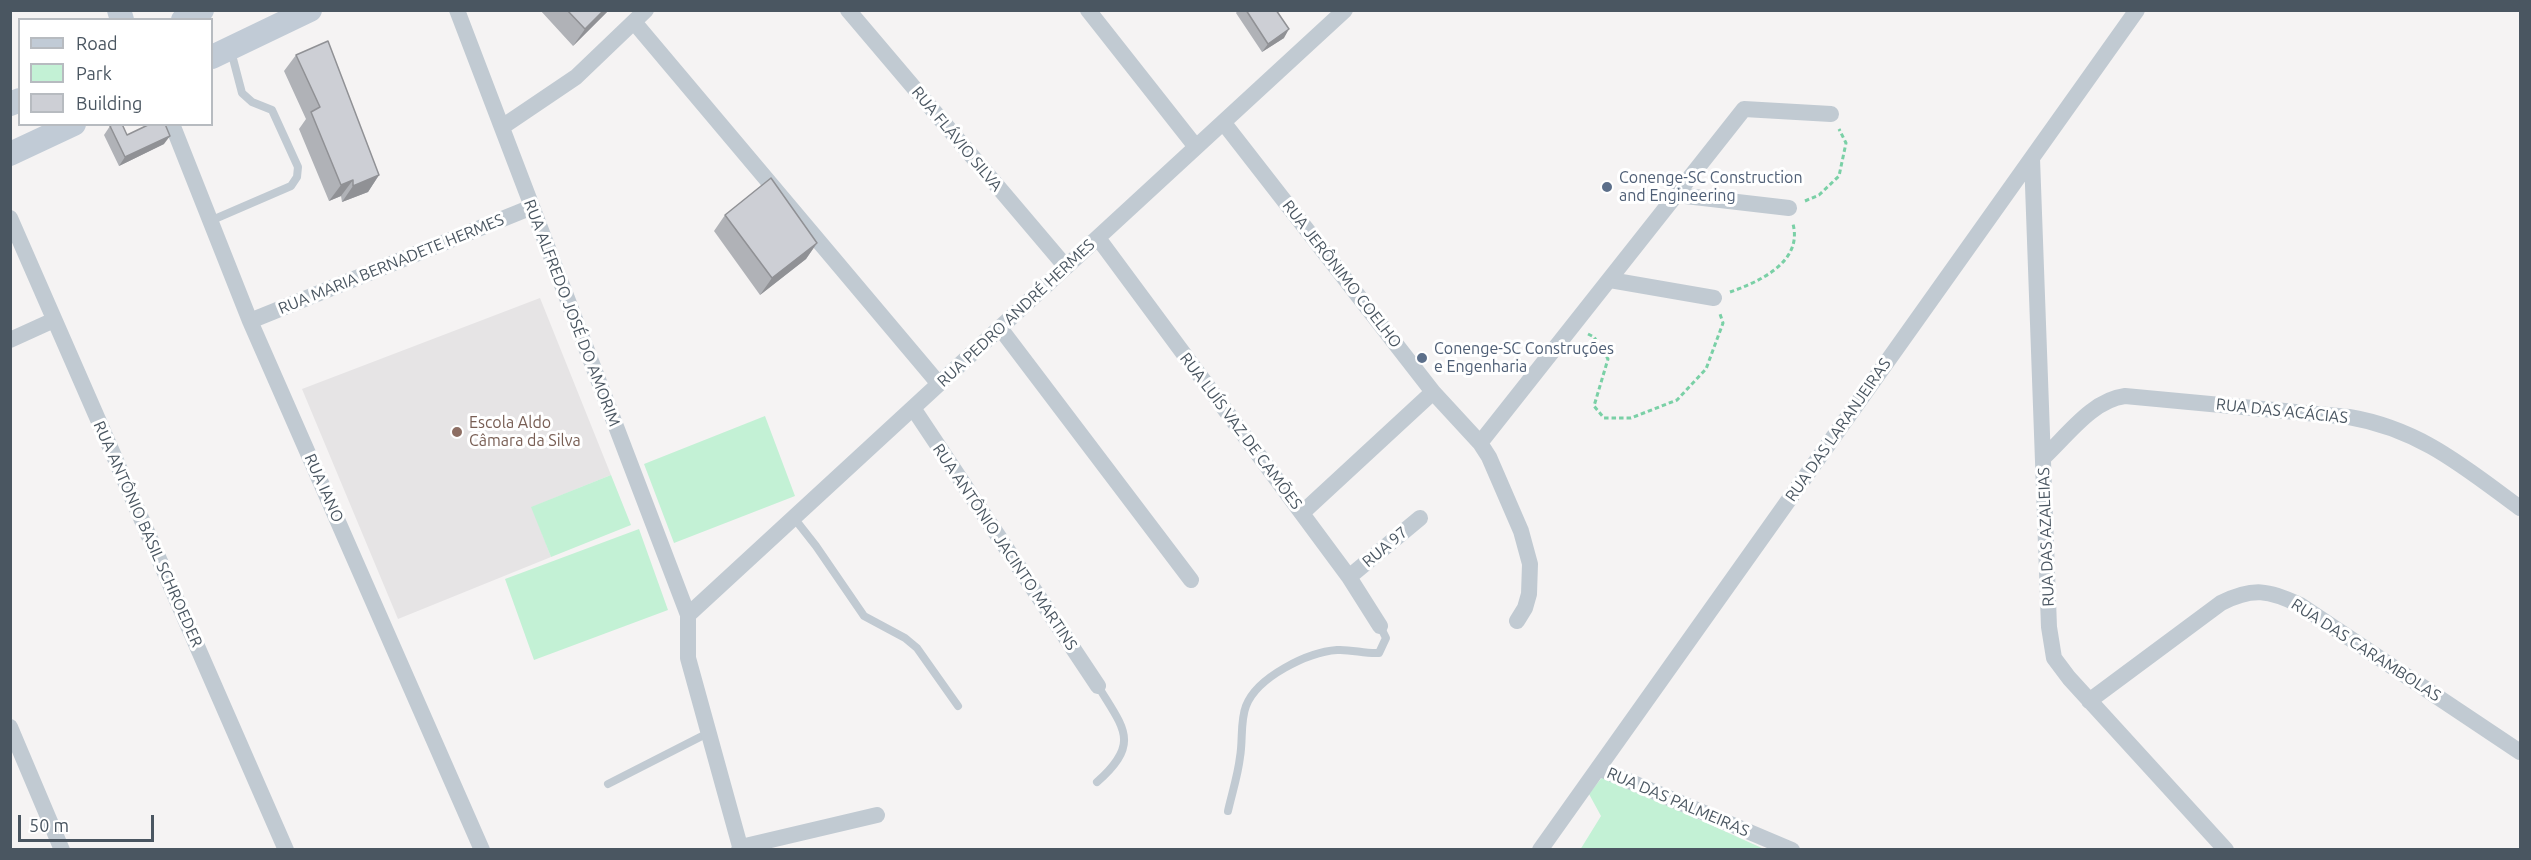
<!DOCTYPE html>
<html>
<head>
<meta charset="utf-8">
<style>
	body { margin:0 }
	#map { position:relative; width:2531px; height:860px; overflow:hidden; background:#f5f3f3; font-family:Ubuntu,sans-serif }
	canvas { display:block }
	.frame { position:absolute; inset:0; border:12px solid #4a5661; pointer-events:none }
	.legend { position:absolute; left:18px; top:18px; width:195px; height:108px; box-sizing:border-box; background:#fff; border:2px solid #b7bbc0; margin:0; padding:8px 10px; list-style:none; font-size:18px; color:#4a5661 }
	.legend li { display:flex; align-items:center; gap:12px; height:30px }
	.legend b { width:30px; border:2px solid #b7bbc0 }
	.scale { position:absolute; left:18px; top:815px; width:136px; height:27px; box-sizing:border-box; border:3px solid #4a5661; border-top:0; padding-left:8px; font-size:18px; line-height:21px; white-space:nowrap; color:#4a5661; -webkit-text-stroke:4px #fff; paint-order:stroke }
</style>
</head>
<body>
<div id="map">
<canvas width="2531" height="860"></canvas>
<div class="frame"></div>
<ul class="legend">
<li><b style="height:8px;background:#c1cbd6"></b>Road</li>
<li><b style="height:16px;background:#c3f1d5"></b>Park</li>
<li><b style="height:16px;background:#cdcfd5"></b>Building</li>
</ul>
<div class="scale">50 m</div>
</div>
<script>
const ctx = document.querySelector('canvas').getContext('2d');
ctx.lineJoin = 'round';
function fill(path, color) {
  ctx.fillStyle = color;
  ctx.fill(path, 'evenodd');
}
function strokePath(path, color, width, dash) {
  ctx.strokeStyle = color;
  ctx.lineWidth = width;
  ctx.lineCap = dash ? 'butt' : 'round';
  ctx.setLineDash(dash || []);
  ctx.stroke(path);
}
function write(font, color, halo, rows, align = 'center') {
  ctx.font = font + ' Ubuntu,sans-serif';
  ctx.lineWidth = 6;
  ctx.setLineDash([]);
  ctx.textBaseline = 'middle';
  ctx.strokeStyle = halo;
  ctx.fillStyle = color;
  for (const [text, x, y, turn = 0] of rows) {
    ctx.save();
    ctx.translate(x, y);
    ctx.rotate((+turn || 0) * Math.PI / 180);
    ctx.textAlign = isNaN(turn) ? turn : align;
    if (halo) ctx.strokeText(text, 0, 0);
    ctx.fillText(text, 0, 0);
    ctx.restore();
  }
}
fill(new Path2D(`
	M540,298L611,475L532,507L551,557L398,619L302,389Z`), '#e6e4e5');
fill(new Path2D(`
	M765,416L795,496L674,543L644,464Z
	M611,475L631,525L551,557L531,507Z
	M639,529L668,610L534,660L505,579Z
	M1603,776L1764,849L1580,850L1601,816L1589,794Z`), '#c3f1d5');
strokePath(new Path2D(`
	M1805,201L1819,195L1839,176L1846,143L1839,129
	M1730,292C1759,282 1803,262 1793,224
	M1588,334L1594,337L1608,359L1594,406L1604,418H1631L1677,400L1706,369L1723,323L1720,314`), '#7ad0a6', 3, [4.5, 3]);
strokePath(new Path2D(`
	M210,221L291,186L297,177L298,167L272,110L252,102L242,93L231,51
	M794,518L816,546L864,616L905,638L917,648L958,706
	M1097,782C1141,743 1124,729 1098,686
	M608,784L708,733
	M1228,811C1232,793 1238,775 1240,757C1243,741 1240,721 1246,706C1257,677 1308,652 1337,650C1351,649 1365,654 1379,653L1386,638L1380,626`), '#c1cad2', 8);
strokePath(new Path2D(`
	M457,10L688,615V658L741,850
	M848,10L1066,267
	M1088,10L1196,147
	M634,22L939,384
	M1223,122L1433,392L1480,443L1489,457L1521,531L1530,564L1529,594L1525,608L1517,621
	M172,124L250,321L482,850
	M502,127L576,77L646,10
	M2032,158L2049,627L2054,658L2069,678L2226,850
	M1677,195L1789,208
	M10,218L286,850
	M1098,238L1349,577L1380,626
	M1610,280L1714,298
	M250,321L532,207
	M1000,328L1191,580
	M10,340L54,320
	M913,408L1098,686
	M1480,443L1744,109L1831,114
	M2043,458C2067,436 2092,400 2125,396L2349,417C2420,429 2464,467 2520,508
	M1302,513L1433,392
	M1349,577L1420,518
	M688,615L1345,10
	M2089,701L2221,603C2253,587 2269,590 2300,605L2520,752
	M10,727L62,850
	M1598,768L1792,850
	M739,850L741,847L877,815
	M1540,850L2137,10`), '#c1cad2', 16);
strokePath(new Path2D(`
	M119,10L122,20
	M183,20L202,10
	M212,57L310,10
	M10,104L20,100
	M10,154L74,124`), '#c1cbd6', 24);
fill(new Path2D(`
	M540,10H609L573,46Z
	M1238,10H1276L1284,38L1262,52L1236,13Z
	M296,55L379,175L368,192L342,202L341,196L329,201L299,129L306,119L284,71Z
	M110,126L127,135L164,144L119,166L104,135Z
	M725,215L817,243L806,259L760,295L714,231Z`), '#b0b2b7');
fill(new Path2D(`
	M604,10H609L573,46L585,29Z
	M1289,29L1284,38L1262,52L1268,44Z
	M170,136L164,144L119,166L125,157Z
	M379,175L368,192L342,202L353,186Z
	M353,180L341,196L329,201L341,185Z
	M817,243L806,259L760,295L772,278Z`), '#909195');
const building = new Path2D(`
	M567,10H604L585,29Z
	M1246,10H1276L1289,29L1268,44Z
	M328,41L379,175L353,186V180L341,185L311,112L320,107L296,55Z
	M114,124H122L127,135L150,124H165L170,136L125,157L110,126Z
	M771,178L817,243L772,278L725,215Z`);
fill(building, '#cdcfd5');
strokePath(building, '#909195', 1.5);
for (const [x, y, r, color] of [
	[1607,187,6,"#5c6f8a"],
	[1422,358,6,"#5c6f8a"],
	[457,432,6,"#8d6e63"]
]) {
  const dot = new Path2D();
  dot.arc(x, y, r, 0, 2 * Math.PI);
  ctx.fillStyle = color;
  ctx.fill(dot);
  strokePath(dot, '#fff', 2);
}
write('16px', '#4a5661', '#fff', [
	["RUA FLÁVIO SILVA",957,139,50],
	["RUA MARIA BERNADETE HERMES",391,264,-22],
	["RUA JERÔNIMO COELHO",1342,274,52],
	["RUA ALFREDO JOSÉ DO AMORIM",572,313,69],
	["RUA PEDRO ANDRÉ HERMES",1016,313,-43],
	["RUA DAS ACÁCIAS",2282,411,6],
	["RUA DAS LARANJEIRAS",1838,430,-55],
	["RUA LUÍS VAZ DE CAMÕES",1241,431,53],
	["RUA IANO",324,488,66],
	["RUA ANTÔNIO BASIL SCHROEDER",148,534,66],
	["RUA DAS AZALEIAS",2046,537,-92],
	["RUA ANTÔNIO JACINTO MARTINS",1005,547,56],
	["RUA 97",1385,547,-40],
	["RUA DAS CARAMBOLAS",2366,650,33],
	["RUA DAS PALMEIRAS",1678,802,23]
]);
write('16px', '#4e5e75', '#fff', [
	["Conenge-SC Construction",1619,178],
	["and Engineering",1619,196],
	["Conenge-SC Construções",1434,349],
	["e Engenharia",1434,367]
], 'left');
write('16px', '#785e54', '#fff', [
	["Escola Aldo",469,423],
	["Câmara da Silva",469,441]
], 'left');
</script>
</body>
</html>
